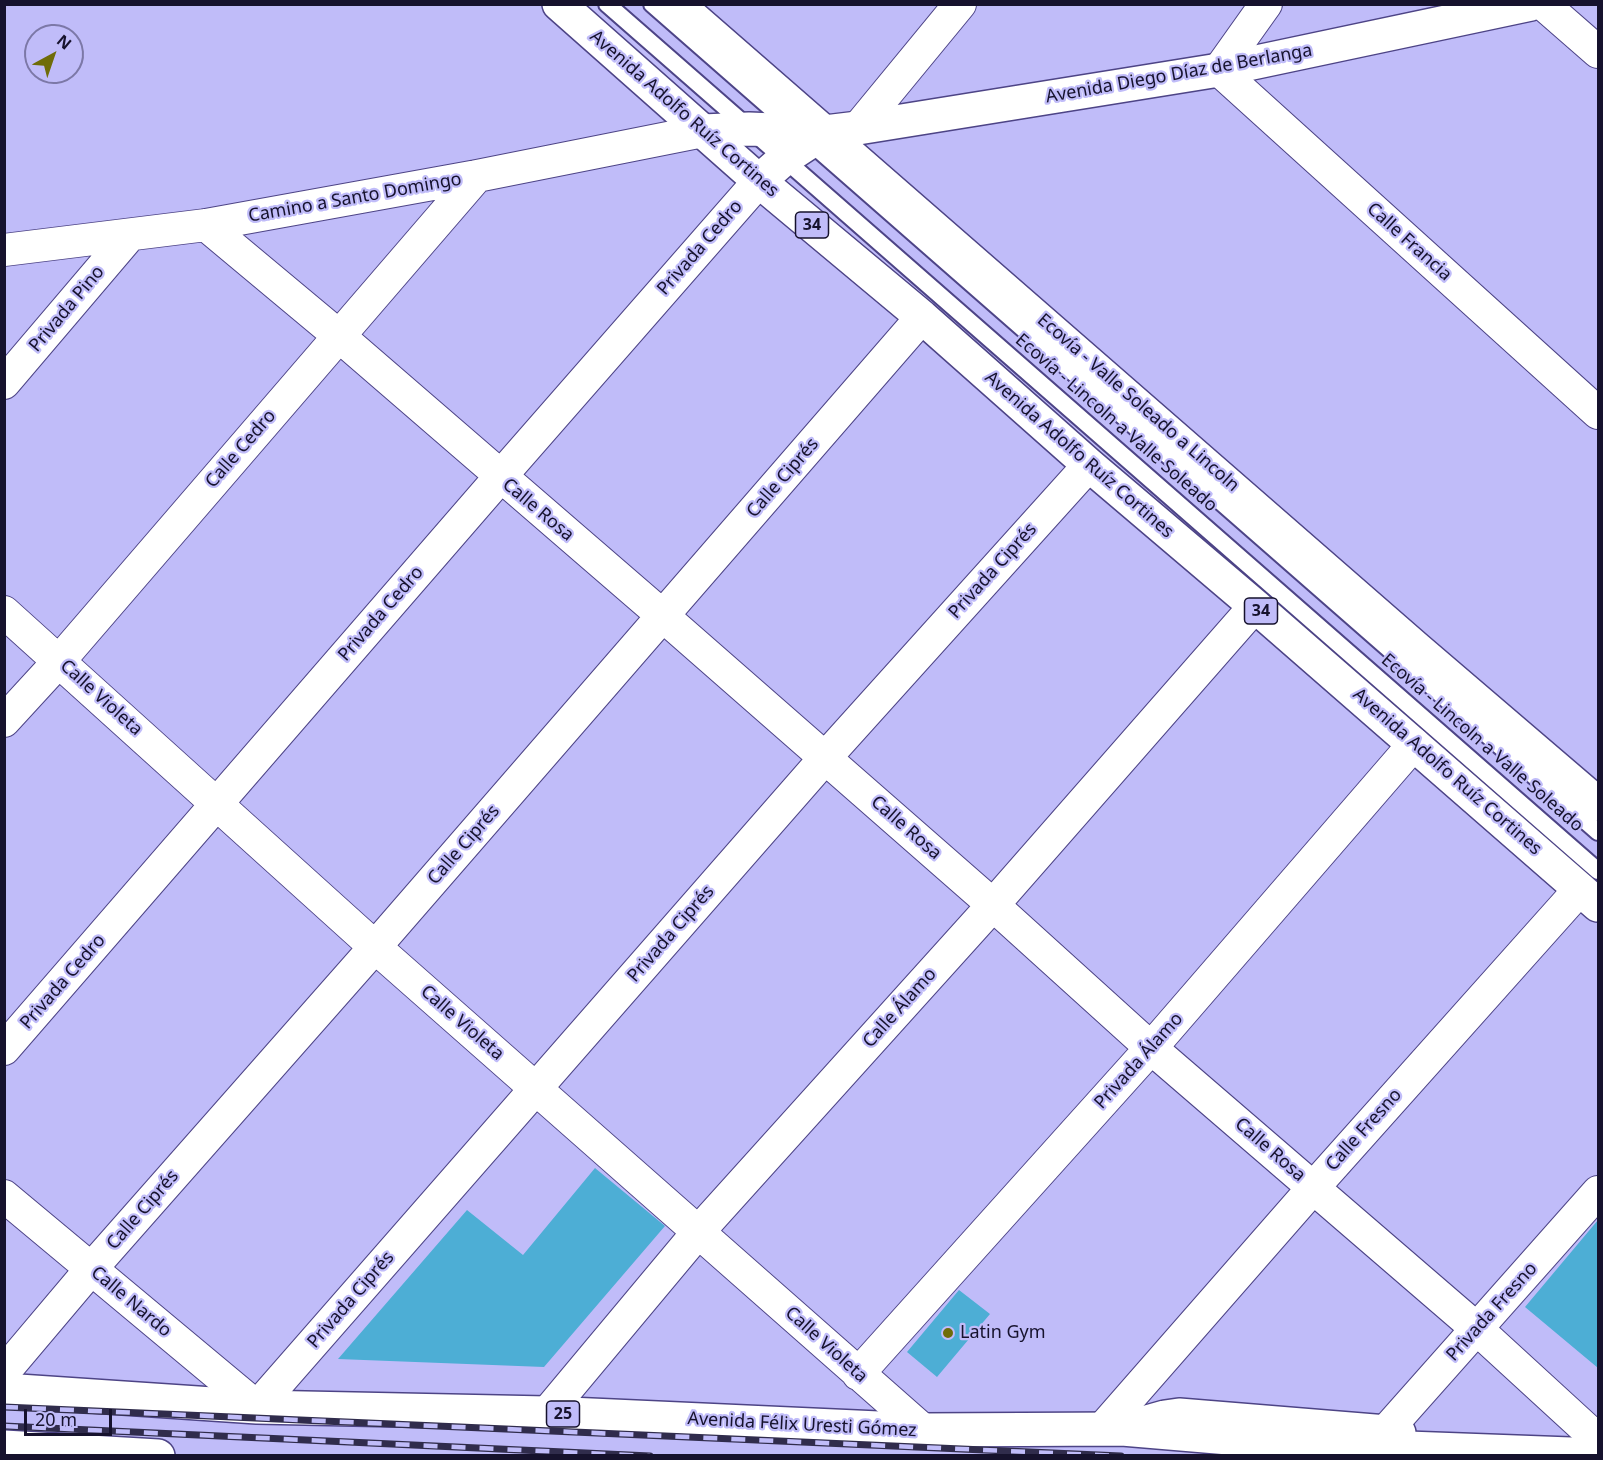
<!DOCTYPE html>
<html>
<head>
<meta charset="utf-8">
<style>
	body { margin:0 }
	#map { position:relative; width:1603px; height:1460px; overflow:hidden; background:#c0bcf9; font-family:"Noto Sans",sans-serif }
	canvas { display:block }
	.frame { position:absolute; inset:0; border:6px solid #16122d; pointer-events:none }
	.north { position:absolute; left:24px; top:24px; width:60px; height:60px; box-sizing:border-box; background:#c0bcf9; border:2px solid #7c78a7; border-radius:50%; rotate:40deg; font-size:16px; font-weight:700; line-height:24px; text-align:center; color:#16122d }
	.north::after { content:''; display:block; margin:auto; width:21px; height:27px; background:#6f6c09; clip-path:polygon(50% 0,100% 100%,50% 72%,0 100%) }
	.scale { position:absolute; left:24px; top:1409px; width:88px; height:27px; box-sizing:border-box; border:3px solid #16122d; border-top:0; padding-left:8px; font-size:18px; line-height:21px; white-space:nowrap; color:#16122d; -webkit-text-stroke:4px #c0bcf9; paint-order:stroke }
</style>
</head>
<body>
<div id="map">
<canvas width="1603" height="1460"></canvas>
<div class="frame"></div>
<div class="north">N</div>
<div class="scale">20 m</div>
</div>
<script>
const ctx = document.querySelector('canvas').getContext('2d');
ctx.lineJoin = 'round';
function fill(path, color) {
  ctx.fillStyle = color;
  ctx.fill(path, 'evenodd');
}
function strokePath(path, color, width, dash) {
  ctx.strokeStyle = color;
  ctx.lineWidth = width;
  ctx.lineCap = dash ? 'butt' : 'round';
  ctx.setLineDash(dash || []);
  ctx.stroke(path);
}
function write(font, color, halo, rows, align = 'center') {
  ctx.font = font + ' "Noto Sans",sans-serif';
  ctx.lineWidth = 4.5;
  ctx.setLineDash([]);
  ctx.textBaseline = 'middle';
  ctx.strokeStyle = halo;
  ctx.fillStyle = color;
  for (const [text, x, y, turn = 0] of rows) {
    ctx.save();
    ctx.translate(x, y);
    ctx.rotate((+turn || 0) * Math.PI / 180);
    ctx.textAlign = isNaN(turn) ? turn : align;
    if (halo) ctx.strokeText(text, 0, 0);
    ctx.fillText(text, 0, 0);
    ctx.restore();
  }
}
fill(new Path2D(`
	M595,1168L665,1226L544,1367L338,1359L467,1210L523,1255Z
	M1598,1220V1368L1525,1307Z
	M959,1290L990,1314L937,1377L907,1352Z`), '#4daed5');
const service = new Path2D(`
	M607,4L1598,871
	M652,4L1598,832`);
const minor = new Path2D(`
	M1266,4L1219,70L1598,413
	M1543,4L1598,52
	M858,128L960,4
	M206,225L339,336L663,616L993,905L1151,1048L1477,1329L1598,1440
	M4,250L206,225L477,176L703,131
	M4,383L129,236
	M4,612L375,947L923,1430
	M4,721L60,660L477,176
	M4,1049L500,477L759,181
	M4,1196L257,1407L825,758L1089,465
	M4,1372L91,1269L375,947L922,317
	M858,1374L1151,1048L1414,744
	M547,1413L699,1231L993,905L1255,606
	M1103,1428L1313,1188L1580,889
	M1385,1432L1598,1192`);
const tertiary = new Path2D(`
	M703,131L749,129L825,132L858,128L1219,70L1531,4
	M759,181L784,159L825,132
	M1126,1428L1165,1417L1179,1415L1399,1433`);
const primary = new Path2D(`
	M559,4L759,181L922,317L1089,465L1255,606L1598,905
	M677,4L1417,649L1598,804
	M4,1390L257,1407L547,1413L923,1430L1122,1429L1299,1444L1598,1455
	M4,1447L158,1456`);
strokePath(service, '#4d4486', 20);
strokePath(minor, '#4d4486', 34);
strokePath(tertiary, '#4d4486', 36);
strokePath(primary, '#4d4486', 36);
strokePath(service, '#fff', 16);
strokePath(minor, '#fff', 32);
strokePath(tertiary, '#fff', 33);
strokePath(primary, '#fff', 33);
const rail = new Path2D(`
	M4,1407L1121,1456
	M4,1426L650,1456`);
strokePath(rail, '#302c4c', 7);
strokePath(rail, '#c0bcf9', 4.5, [14]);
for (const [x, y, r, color] of [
	[948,1333,6,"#6f6c09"]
]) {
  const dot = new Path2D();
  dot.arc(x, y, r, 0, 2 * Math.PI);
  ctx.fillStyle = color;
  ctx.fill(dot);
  strokePath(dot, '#c0bcf9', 2);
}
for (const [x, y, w] of [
	[812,225,33],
	[1261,611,33],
	[563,1414,33]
]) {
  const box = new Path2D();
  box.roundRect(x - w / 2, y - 13, w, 26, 4.5);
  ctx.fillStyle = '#c0bcf9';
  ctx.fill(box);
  strokePath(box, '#16122d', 1.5);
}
write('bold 16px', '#16122d', null, [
	["34",812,225],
	["34",1261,611],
	["25",563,1414]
]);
write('18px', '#16122d', '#c0bcf9', [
	["Avenida Diego Díaz de Berlanga",1179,74,-10],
	["Avenida Adolfo Ruíz Cortines",684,114,41],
	["Camino a Santo Domingo",355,198,-10],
	["Calle Francia",1409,242,42],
	["Privada Cedro",700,248,-49],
	["Privada Pino",67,309,-50],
	["Ecovía - Valle Soleado a Lincoln",1138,403,41],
	["Ecovía - Lincoln a Valle Soleado",1116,423,41],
	["Calle Cedro",241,449,-49],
	["Avenida Adolfo Ruíz Cortines",1079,455,41],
	["Calle Ciprés",783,478,-49],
	["Calle Rosa",538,510,40],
	["Privada Ciprés",993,571,-48],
	["Privada Cedro",381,614,-49],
	["Calle Violeta",101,698,42],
	["Ecovía - Lincoln a Valle Soleado",1482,743,41],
	["Avenida Adolfo Ruíz Cortines",1447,772,41],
	["Calle Rosa",906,828,41],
	["Calle Ciprés",464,845,-49],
	["Privada Ciprés",671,934,-49],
	["Privada Cedro",63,982,-49],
	["Calle Álamo",900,1008,-48],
	["Calle Violeta",462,1023,41],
	["Privada Álamo",1139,1061,-48],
	["Calle Fresno",1364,1130,-48],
	["Calle Rosa",1270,1150,41],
	["Calle Ciprés",143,1210,-49],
	["Privada Ciprés",351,1300,-49],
	["Calle Nardo",131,1302,40],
	["Privada Fresno",1492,1312,-48],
	["Calle Violeta",826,1345,42],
	["Avenida Félix Uresti Gómez",802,1425,3]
]);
write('18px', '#16122d', '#c0bcf9', [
	["Latin Gym",960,1333]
], 'left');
</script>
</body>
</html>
